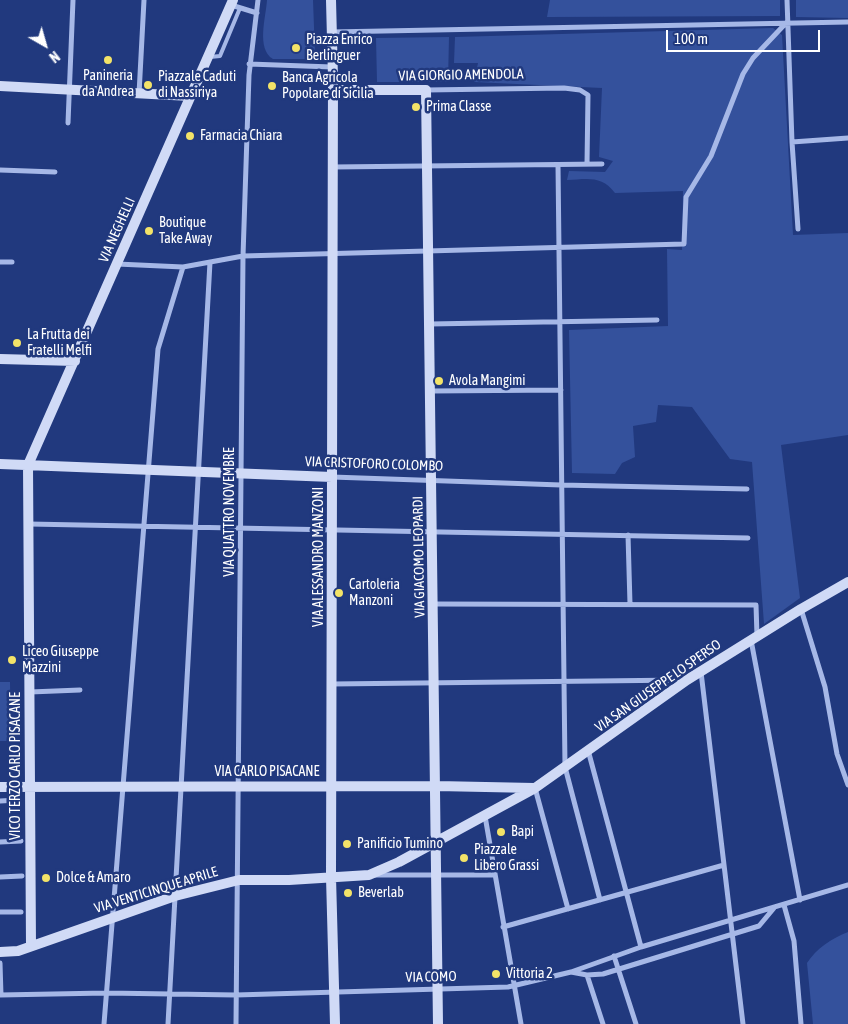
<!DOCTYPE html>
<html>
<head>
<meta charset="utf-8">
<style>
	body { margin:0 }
	#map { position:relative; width:848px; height:1024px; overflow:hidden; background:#21397e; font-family:"Asap Condensed",sans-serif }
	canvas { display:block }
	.north { position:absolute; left:20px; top:20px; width:50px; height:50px; -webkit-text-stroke:4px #21397e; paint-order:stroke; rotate:142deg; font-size:14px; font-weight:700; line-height:20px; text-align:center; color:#fff }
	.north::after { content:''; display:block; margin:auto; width:18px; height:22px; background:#fff; clip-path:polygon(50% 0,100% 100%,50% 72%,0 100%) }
	.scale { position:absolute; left:666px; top:30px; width:154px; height:22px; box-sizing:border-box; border:2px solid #fff; border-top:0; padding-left:6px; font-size:15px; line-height:18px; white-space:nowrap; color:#fff; -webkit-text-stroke:4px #21397e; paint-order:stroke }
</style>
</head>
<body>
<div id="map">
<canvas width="848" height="1024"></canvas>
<div class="north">N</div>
<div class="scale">100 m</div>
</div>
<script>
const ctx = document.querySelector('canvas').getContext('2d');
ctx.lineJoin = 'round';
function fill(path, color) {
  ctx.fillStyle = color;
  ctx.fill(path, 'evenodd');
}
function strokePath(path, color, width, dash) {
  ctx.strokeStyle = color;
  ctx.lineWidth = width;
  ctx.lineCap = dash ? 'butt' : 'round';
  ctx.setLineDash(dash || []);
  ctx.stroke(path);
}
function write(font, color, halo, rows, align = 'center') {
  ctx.font = font + ' "Asap Condensed",sans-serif';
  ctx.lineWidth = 5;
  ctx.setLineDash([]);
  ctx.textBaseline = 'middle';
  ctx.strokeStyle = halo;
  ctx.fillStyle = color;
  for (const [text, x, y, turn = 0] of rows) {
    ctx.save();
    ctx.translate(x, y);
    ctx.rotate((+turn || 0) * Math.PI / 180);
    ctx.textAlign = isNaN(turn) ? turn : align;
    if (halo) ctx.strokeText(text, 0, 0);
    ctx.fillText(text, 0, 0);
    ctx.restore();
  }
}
fill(new Path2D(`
	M267,0H313L315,54L323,55L322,59H273C256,49 266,17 267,0Z
	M550,0H780V16L547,17Z
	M796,0H848V18L796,17Z
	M773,28L782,35L793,235L848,233V435L781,445L800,598L764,624L752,462L730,459L692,407L658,405L656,422L633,426L635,457L622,463L615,474L572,473L569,330L668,326L667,249L682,250L683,191L615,193C602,175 587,179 567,180L569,171L605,172L613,161L599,157L602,88L474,82L478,63H454L455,37Z
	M449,37L448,82H377L376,38Z
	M0,682H10L11,741H0Z
	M848,932V1024H813L807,963C816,949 832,938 848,932Z`), '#34519c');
strokePath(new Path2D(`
	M210,57L220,56L240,8`), '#a6b8e7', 4);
strokePath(new Path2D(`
	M787,0L792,142L798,229
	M231,5L257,13
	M331,32L848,22
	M249,64L332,67
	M426,90L564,88L580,90L588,95L587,164
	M139,94L144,0
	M68,123L73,0
	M792,142L848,138
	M558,165L565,767L600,900
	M333,167L602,164
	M0,170L55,172
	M0,262H12
	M117,264L183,267L243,256L684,244L686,197L711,156L743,74L753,58L786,23
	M430,324L657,320
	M431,391L561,390
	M332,477L561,485L747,489
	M29,524L748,538
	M628,535L630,604
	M434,604L756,605L757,636
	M801,609L825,687L837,754L848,785
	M751,640L800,900
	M701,672L743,1024
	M332,684L684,680
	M30,692L80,690
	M588,750L641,947
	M535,788L568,909
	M0,801L18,800
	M485,816L521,1024
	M0,842L21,841
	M375,875H495
	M0,877L22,876
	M784,905L794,941L801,1024
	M0,912H21
	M503,927L724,865
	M614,956L636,1024
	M0,963L1,995
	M571,972L587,975L603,974L759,926L774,908
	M587,975L603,1024
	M0,995L106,993L236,995L508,987L571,972L641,947L848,885
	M104,1024L158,349L183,267
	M168,1024L210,262
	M236,1024L243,256L249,75L258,0`), '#a6b8e7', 5);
strokePath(new Path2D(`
	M331,0L333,78L331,877L335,1024
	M0,86L190,96
	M333,90H426L438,1024
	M0,359L75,361
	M0,464L332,477
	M0,787L437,786L534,788
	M31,946L28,465L233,0
	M0,952L18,951L175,896L239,880H289L369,875L399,862L535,788L687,680L801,609L848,582`), '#d0daf6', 10);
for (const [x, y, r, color] of [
	[296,48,5,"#f3e368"],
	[108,60,5,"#f3e368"],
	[148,85,5,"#f3e368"],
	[272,86,5,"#f3e368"],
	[416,107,5,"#f3e368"],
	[190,136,5,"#f3e368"],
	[149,231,5,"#f3e368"],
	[17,343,5,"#f3e368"],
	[439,381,5,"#f3e368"],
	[339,593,5,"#f3e368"],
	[12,660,5,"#f3e368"],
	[501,832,5,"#f3e368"],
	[347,844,5,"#f3e368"],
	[464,858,5,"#f3e368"],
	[46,878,5,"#f3e368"],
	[348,893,5,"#f3e368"],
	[496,974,5,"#f3e368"]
]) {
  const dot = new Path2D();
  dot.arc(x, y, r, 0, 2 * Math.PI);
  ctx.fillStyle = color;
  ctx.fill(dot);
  strokePath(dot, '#21397e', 2);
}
write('14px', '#fff', '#21397e', [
	["Piazza Enrico",306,40],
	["Berlinguer",306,56],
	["Panineria",108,76,"center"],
	["da Andrea",108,92,"center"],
	["Piazzale Caduti",158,77],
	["di Nassiriya",158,93],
	["Banca Agricola",282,78],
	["Popolare di Sicilia",282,94],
	["Prima Classe",426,107],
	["Farmacia Chiara",200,136],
	["Boutique",159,223],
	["Take Away",159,239],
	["La Frutta dei",27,335],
	["Fratelli Melfi",27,351],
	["Avola Mangimi",449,381],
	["Cartoleria",349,585],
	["Manzoni",349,601],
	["Liceo Giuseppe",22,652],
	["Mazzini",22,668],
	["Bapi",511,832],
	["Panificio Tumino",357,844],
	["Piazzale",474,850],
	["Libero Grassi",474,866],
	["Dolce & Amaro",56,878],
	["Beverlab",358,893],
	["Vittoria 2",506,974]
], 'left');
write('14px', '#fff', '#21397e', [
	["VIA GIORGIO AMENDOLA",461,75,-1],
	["VIA NEGHELLI",117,230,-66],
	["VIA CRISTOFORO COLOMBO",374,464,2],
	["VIA QUATTRO NOVEMBRE",230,512,-90],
	["VIA ALESSANDRO MANZONI",319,557,-90],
	["VIA GIACOMO LEOPARDI",419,557,-91],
	["VIA SAN GIUSEPPE LO SPERSO",658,686,-35],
	["VICO TERZO CARLO PISACANE",16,766,-90],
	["VIA CARLO PISACANE",267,772],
	["VIA VENTICINQUE APRILE",156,890,-17],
	["VIA COMO",431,977,-1]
]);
</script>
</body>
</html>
